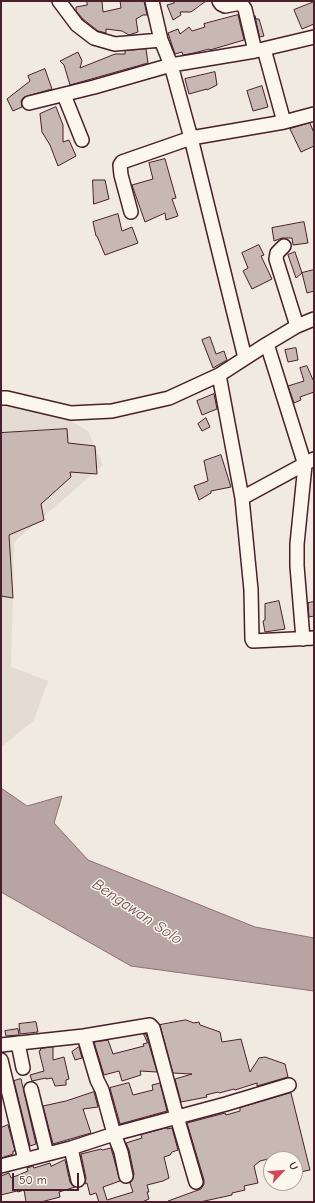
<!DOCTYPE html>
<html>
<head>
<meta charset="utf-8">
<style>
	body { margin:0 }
	#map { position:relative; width:315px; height:1203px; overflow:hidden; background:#f0eae0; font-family:"Comic Neue",sans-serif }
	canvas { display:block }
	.frame { position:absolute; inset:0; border:2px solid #4a1f2b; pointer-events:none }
	.north { position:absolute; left:263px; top:1151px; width:40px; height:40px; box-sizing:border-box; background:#fbf7ec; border:1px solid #b4a19f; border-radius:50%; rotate:64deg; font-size:11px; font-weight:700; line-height:16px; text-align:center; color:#4a1f2b }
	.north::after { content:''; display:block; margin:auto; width:14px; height:18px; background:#d1495b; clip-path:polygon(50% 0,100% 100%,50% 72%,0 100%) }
	.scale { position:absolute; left:12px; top:1173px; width:67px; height:18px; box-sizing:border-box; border:2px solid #4a1f2b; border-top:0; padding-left:5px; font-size:12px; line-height:14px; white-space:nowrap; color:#4a1f2b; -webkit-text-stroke:3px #fbf7ec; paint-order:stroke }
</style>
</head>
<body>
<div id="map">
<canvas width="315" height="1203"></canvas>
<div class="frame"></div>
<div class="north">U</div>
<div class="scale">50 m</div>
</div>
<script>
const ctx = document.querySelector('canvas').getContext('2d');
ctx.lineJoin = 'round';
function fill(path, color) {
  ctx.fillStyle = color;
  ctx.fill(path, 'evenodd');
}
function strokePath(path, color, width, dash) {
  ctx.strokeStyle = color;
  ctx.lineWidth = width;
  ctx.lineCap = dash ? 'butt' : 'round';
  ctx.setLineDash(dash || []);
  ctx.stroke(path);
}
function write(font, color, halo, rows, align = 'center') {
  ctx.font = font + ' "Comic Neue",sans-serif';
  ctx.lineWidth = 3;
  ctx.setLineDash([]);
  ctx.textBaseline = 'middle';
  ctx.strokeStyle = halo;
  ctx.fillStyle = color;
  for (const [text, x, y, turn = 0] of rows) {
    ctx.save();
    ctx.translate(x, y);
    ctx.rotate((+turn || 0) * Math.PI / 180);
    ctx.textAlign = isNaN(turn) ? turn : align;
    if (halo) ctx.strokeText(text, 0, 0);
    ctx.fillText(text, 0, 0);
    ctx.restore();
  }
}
fill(new Path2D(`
	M34,399L88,431L103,465L14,542L11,667L48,681L34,720L1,747V400Z`), '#e4dbd2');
const water = new Path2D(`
	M1,788L27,806L62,796L54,823L88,860L255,927L314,938V991L131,966L1,892Z`);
fill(water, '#b8a4a2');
strokePath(water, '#8c6f72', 1);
const building = new Path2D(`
	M87,1H102L103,12L121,8L120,1H144L147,15H143L136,19L138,32L129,35L122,31L106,29V33L98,31L83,19L76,11V7L87,5Z
	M173,1H206L191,12H180L181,15L173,20L167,5L174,3Z
	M314,2V24L302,29L294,10Z
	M238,15L244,40L210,50L209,49L194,53L183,55L182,52L175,54L168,33L178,29L180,34L189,27L192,31L205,27L204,24Z
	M255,16L256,19H259L264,36L260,37Z
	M146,49L148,63L70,85L64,65L60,61L78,52L82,61L80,68L115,54H125V51Z
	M45,69L52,89L24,97L21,101L22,107L13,111L7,99L30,81L28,76Z
	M215,72L217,85L207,90V89L189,94L185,79Z
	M262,86L268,107L253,111L247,91Z
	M56,107L63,125V142L69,140L76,156L58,166L50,145L42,132L40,114Z
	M310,123L314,133V146L301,152L290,129Z
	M165,159L176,198L172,199L178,216L166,220L165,213L145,222L132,185L153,179L149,163Z
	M93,180H105L109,199L94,204Z
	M118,214L122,231L132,227L138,243L105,255L97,236H96L93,222Z
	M304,222L308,243L293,245L292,238H282L274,241L272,228Z
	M259,245L264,255L261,256L272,279L252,289L243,271L248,268L242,253Z
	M295,252L302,273L296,278L288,255Z
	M314,270V291L307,293L302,273Z
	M210,337L216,354L224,351L227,360L213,368L202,340Z
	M296,348L298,360L288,362L285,350Z
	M307,366L313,380H314V392L300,397L301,400L294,403L288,386L304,381L300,368Z
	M214,394L217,409L202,415L197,401Z
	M206,418L210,427L202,431L198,424Z
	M67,429L68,443L95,446L97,474L70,472L71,477L41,504L44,520L9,535L13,598L1,596V433Z
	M221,455L231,487L211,491V493L199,500L194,486L208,481L204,461Z
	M279,601L285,629L265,632L263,621L265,620V604Z
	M314,602V616L309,617L308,603Z
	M186,1020L194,1023L199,1022L200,1025L220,1032L222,1042L241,1039L250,1072L259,1058L265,1057L285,1064L288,1077L257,1086V1083L235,1090L234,1089L219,1093L218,1092L206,1095L207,1097L181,1102L175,1079L192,1074L173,1073L160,1025Z
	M36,1022L38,1032L20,1034L19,1024Z
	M18,1029L19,1035L6,1036L5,1031Z
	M144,1034H146L157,1072L140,1071L141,1075L122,1081L119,1071L104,1075L94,1042L108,1040L113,1054L144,1046L143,1044L147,1043Z
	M53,1047V1060L64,1057L69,1079L66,1080V1085L55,1086L52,1078L46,1079V1078L32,1081L30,1075L44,1071L39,1051L41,1050L40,1049Z
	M79,1047L82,1058L75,1060L72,1052Z
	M21,1079L36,1144L30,1146L14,1081Z
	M129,1083L133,1095L153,1090L152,1085L160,1083L167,1111L120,1124L110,1088Z
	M94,1092L98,1107L83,1109L91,1133L53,1144L43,1106L66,1101Z
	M291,1093L310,1170L295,1173V1159H276V1157L260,1161L254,1166L258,1183L244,1186L245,1190L232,1193V1195L200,1202H168V1201L201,1189L204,1184V1180L187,1123L225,1113L226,1115L240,1111V1108Z
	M8,1125L15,1151H13V1154L1,1158V1128Z
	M167,1128V1129L172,1128L178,1150L172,1152L170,1155L164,1157L169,1178L163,1181L147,1185L149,1192H147L149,1199L142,1202H99L96,1193L90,1195L87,1183L85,1184L86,1178L81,1154L101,1149L102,1150L111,1148L120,1181L103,1187L107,1200L133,1192L130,1183L133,1179L134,1174L129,1150L126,1143L142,1138L141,1135Z
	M65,1160L70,1182L72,1185L75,1187L59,1192L60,1197L41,1202H26L24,1190L18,1192L17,1191L1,1195V1176L9,1173L11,1178L28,1171L27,1168L33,1166L34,1168L50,1163L51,1166Z`);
fill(building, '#c8b8b3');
strokePath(building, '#4a1f2b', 1);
const minor = new Path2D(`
	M59,1L77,25L94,38L115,44L161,40
	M152,1L161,40L171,65L191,138L245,358
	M219,1L221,4L225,6L241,3L245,9L255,51
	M264,49L284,122
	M64,95L82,140
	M29,103L94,87L171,65L255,51L314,37
	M131,212L121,175L120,165L122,162L191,138L284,122L314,114
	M284,246L277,253L276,259L297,326
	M267,344L305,465L297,544V566L303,639
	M219,375L242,498L251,590L252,639L253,641L314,638
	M1,398H7L71,413L112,411L169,398L219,375L267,344L297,326L314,319
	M242,498L314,459
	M84,1036L97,1080L102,1090L114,1134L121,1152L126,1176
	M18,1043L23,1068
	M1,1045L84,1036L150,1025L153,1028L177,1117L196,1182
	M1,1060L25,1160
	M31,1089L47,1154
	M71,1148L78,1180
	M1,1166L71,1148L114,1134L226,1104L289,1085`);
strokePath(minor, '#4a1f2b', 16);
strokePath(minor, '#fbf7ec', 13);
write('italic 16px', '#704e55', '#fbf7ec', [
	["Bengawan Solo",137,912,34]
]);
</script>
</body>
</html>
